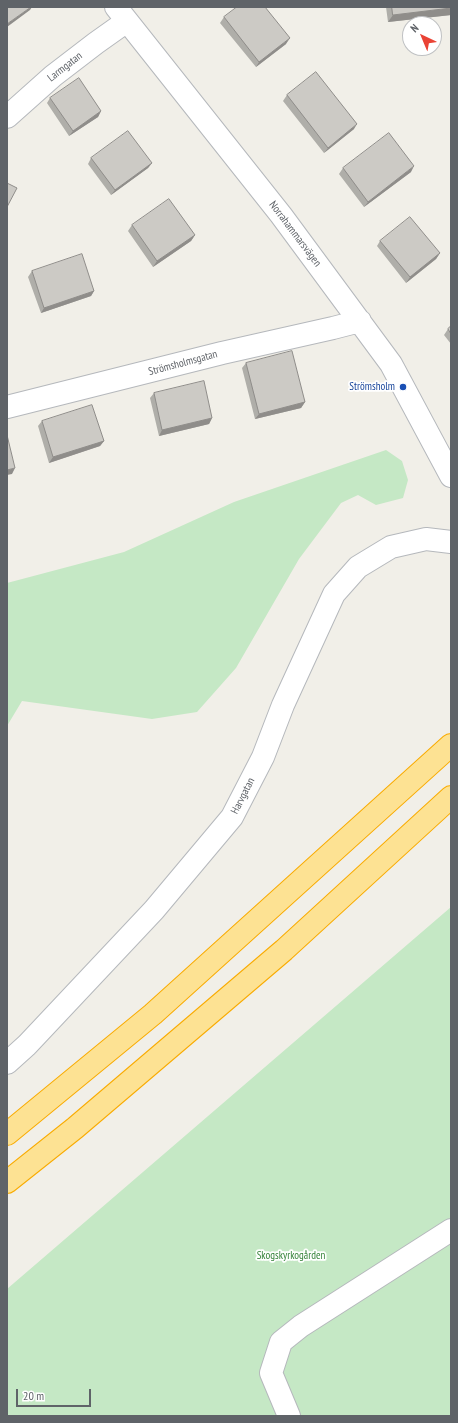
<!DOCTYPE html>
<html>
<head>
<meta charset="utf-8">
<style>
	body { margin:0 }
	#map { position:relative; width:458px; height:1423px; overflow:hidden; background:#f1efe8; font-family:"PT Sans Narrow",sans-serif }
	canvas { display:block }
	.frame { position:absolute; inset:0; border:8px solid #5f6368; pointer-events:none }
	.north { position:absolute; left:402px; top:16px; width:40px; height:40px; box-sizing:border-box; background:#fff; border:1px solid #bfc1c3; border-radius:50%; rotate:316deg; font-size:11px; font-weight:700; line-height:16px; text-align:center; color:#5f6368 }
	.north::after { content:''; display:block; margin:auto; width:14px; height:18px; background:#ea4335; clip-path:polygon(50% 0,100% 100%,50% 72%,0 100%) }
	.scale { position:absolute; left:16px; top:1389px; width:75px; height:18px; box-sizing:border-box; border:2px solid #5f6368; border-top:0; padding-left:5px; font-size:12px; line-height:14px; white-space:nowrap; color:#5f6368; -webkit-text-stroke:3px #fff; paint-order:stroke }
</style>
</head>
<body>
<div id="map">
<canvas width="458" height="1423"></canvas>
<div class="frame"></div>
<div class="north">N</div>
<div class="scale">20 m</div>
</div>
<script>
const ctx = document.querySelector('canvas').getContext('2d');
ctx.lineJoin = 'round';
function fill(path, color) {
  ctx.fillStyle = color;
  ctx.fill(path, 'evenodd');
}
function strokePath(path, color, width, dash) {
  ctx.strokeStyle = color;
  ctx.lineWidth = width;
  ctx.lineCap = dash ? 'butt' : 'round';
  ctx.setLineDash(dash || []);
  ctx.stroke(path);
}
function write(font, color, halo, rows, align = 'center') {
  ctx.font = font + ' "PT Sans Narrow",sans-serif';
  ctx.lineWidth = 3.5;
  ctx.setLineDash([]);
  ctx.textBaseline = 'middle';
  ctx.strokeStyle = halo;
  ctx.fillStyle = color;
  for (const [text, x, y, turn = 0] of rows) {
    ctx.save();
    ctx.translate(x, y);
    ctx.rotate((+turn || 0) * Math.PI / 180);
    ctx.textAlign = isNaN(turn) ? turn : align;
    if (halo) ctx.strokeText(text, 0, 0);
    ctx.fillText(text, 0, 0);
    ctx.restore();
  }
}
fill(new Path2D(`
	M386,450L402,461L408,480L403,498L376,505L358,495L341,503L299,559L236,668L197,712L152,719L22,701L7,726V583L124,552L234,502Z
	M451,907V1416H7V1289Z`), '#c5e8c5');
const minor = new Path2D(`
	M116,7L281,215L391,364L451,476
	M7,117L53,76L96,43L127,21
	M7,407L222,353L333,328L360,321
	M7,1063L27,1045L154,910L232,817L263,757L283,705L334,594L358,567L391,547L426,539L451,542
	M289,1416L271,1373L281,1342L301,1326L451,1230`);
const highway = new Path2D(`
	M7,1134L153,1014L451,745
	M7,1182L75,1128L284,950L451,797`);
strokePath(minor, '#b5b8bc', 24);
strokePath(highway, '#f9ab00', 24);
strokePath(minor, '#fff', 22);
strokePath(highway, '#fde293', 22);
fill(new Path2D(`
	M386,7H451V15L388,22Z
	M224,17L286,44L256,67L220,23Z
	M287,95L354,129L324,153L283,101Z
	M50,98L101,111L98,117L69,136L47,103Z
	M91,158L152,163L148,168L111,195L88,164Z
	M343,168L411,172L364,207L339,174Z
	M132,225L195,235L191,241L153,267L128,231Z
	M380,241L440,253L436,259L406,283L377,246Z
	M32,271L94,291L91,296L41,313L28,277Z
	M451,326V344L444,335L448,329Z
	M246,363L305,402L301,408L255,419L242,368Z
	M154,393L212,418L209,424L159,436L150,398Z
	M42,421L104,441L100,446L49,463L38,426Z`), '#afaea9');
fill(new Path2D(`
	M31,7H32L30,10L7,27V24Z
	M451,8V15L388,22L393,15Z
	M290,38L286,44L256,67L259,62Z
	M101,111L98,117L69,136L73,131Z
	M357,124L354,129L324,153L328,148Z
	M152,163L148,168L111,195L115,190Z
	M414,166L411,172L364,207L368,202Z
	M195,235L191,241L153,267L157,261Z
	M440,253L436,259L406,283L410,277Z
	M94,291L91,296L41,313L44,308Z
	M305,402L301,408L255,419L259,414Z
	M212,418L209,424L159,436L162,430Z
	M104,441L100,446L49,463L53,457Z
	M15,468L12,474L7,475V470Z`), '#8f8d8a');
const building = new Path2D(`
	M7,7H31L7,24Z
	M237,7H265L290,38L259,62L224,17Z
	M392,7H451V8L393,15Z
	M316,72L357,124L328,148L287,95Z
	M79,78L101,111L73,131L50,98Z
	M128,131L152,163L115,190L91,158Z
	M389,133L414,166L368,202L343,168Z
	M7,183L17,188L7,207Z
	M169,199L195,235L157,261L132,225Z
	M410,217L440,253L410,277L380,241Z
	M82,254L94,291L44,308L32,271Z
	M451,326V334L448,329Z
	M292,351L305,402L259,414L246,363Z
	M204,381L212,418L162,430L154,393Z
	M92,405L104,441L53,457L42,421Z
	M7,435L15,468L7,470Z`);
fill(building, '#cccac5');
strokePath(building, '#8f8d8a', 1);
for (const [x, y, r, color] of [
	[403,387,4,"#1a4fb4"]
]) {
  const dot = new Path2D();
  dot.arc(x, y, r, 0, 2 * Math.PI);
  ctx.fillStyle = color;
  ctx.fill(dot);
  strokePath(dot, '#fff', 1.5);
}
write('11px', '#5f6368', '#fff', [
	["Larmgatan",65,67,-38],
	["Norrahammarsvägen",295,234,53],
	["Strömsholmsgatan",183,363,-15],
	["Harvgatan",243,796,-63]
]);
write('11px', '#164399', '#fff', [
	["Strömsholm",395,387]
], 'right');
write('11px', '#348238', '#fff', [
	["Skogskyrkogården",291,1256]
]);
</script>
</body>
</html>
